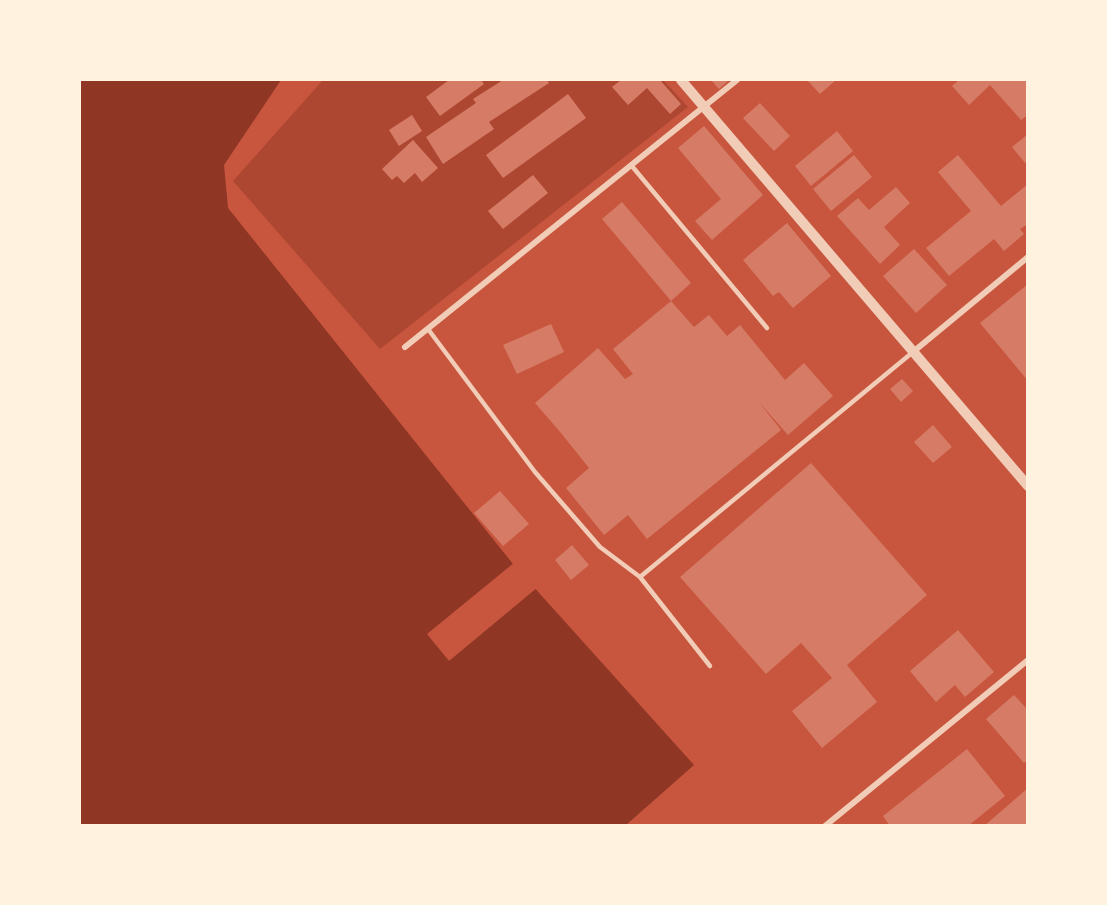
<!DOCTYPE html>
<html>
<head>
<meta charset="utf-8">
<style>
	body { margin:0 }
	#map { position:relative; width:1107px; height:905px; overflow:hidden; background:#c8553d; font-family:"Nunito Sans",sans-serif }
	canvas { display:block }
	.frame { position:absolute; inset:0; border:81px solid #fff3e0; pointer-events:none }
</style>
</head>
<body>
<div id="map">
<canvas width="1107" height="905"></canvas>
<div class="frame"></div>
</div>
<script>
const ctx = document.querySelector('canvas').getContext('2d');
ctx.lineJoin = 'round';
function fill(path, color) {
  ctx.fillStyle = color;
  ctx.fill(path, 'evenodd');
}
function strokePath(path, color, width, dash) {
  ctx.strokeStyle = color;
  ctx.lineWidth = width;
  ctx.lineCap = dash ? 'butt' : 'round';
  ctx.setLineDash(dash || []);
  ctx.stroke(path);
}
fill(new Path2D(`
	M323,80H663L688,107L380,349L233,181Z`), '#ae4732');
fill(new Path2D(`
	M80,80H281L224,165L228,208L513,564L694,765L626,825H80Z`), '#8f3625');
fill(new Path2D(`
	M515,562L538,587L449,661L427,634Z`), '#c8553d');
fill(new Path2D(`
	M449,80H481L484,84L440,116L426,97Z
	M503,80H547L549,83L489,122L494,129L443,164L426,137L476,103L473,99Z
	M621,80H660L681,104L670,114L647,88L628,105L612,87Z
	M711,80H729L719,89Z
	M807,80H836L820,94Z
	M959,80H1028V115L1021,120L990,85L969,105L952,86Z
	M568,94L586,118L503,178L486,155Z
	M760,103L790,136L774,151L743,118Z
	M412,115L422,131L399,146L389,130Z
	M704,126L763,195L712,240L695,221L721,199L678,148Z
	M837,131L853,151L811,186L795,166Z
	M1028,134V161L1025,163L1012,147Z
	M413,140L438,168L422,182L415,173L404,183L397,176L392,180L382,169Z
	M854,155L872,177L831,211L813,189Z
	M958,155L1001,206L1028,184V224L1020,229L1024,234L1004,251L994,239L949,276L926,248L971,211L938,172Z
	M533,175L548,193L503,229L488,211Z
	M896,187L910,203L884,227L900,245L880,264L837,216L858,198L869,210Z
	M622,202L691,283L671,301L602,219Z
	M787,223L831,276L793,308L779,292L773,296L743,260Z
	M914,249L947,285L916,313L883,276Z
	M1028,284V381L980,323Z
	M671,301L694,327L709,315L727,336L740,325L785,380L804,363L833,396L788,435L758,401L781,430L647,539L628,515L604,535L566,488L589,468L561,433L535,403L598,348L625,379L633,374L613,349Z
	M551,324L564,352L517,374L503,345Z
	M902,379L913,391L901,402L890,389Z
	M933,425L952,447L933,463L914,442Z
	M811,463L927,595L847,665L877,702L822,748L792,711L832,678L801,643L766,674L680,577Z
	M500,491L529,524L503,546L474,513Z
	M572,545L589,565L571,580L555,560Z
	M958,630L994,672L965,697L955,685L936,702L910,671Z
	M1014,695L1028,710V760L1024,763L986,719Z
	M967,749L1005,796L968,826H890L883,816Z
	M1028,788V826H984Z`), '#d67c66');
strokePath(new Path2D(`
	M631,165L767,328
	M428,329L535,472L600,547L640,577
	M710,666L640,577L913,352`), '#f1ccb7', 4.5);
strokePath(new Path2D(`
	M405,347L737,80
	M913,352L1028,257
	M825,826L1028,660`), '#f1ccb7', 6);
strokePath(new Path2D(`
	M681,80L1028,486`), '#f1ccb7', 10);
</script>
</body>
</html>
